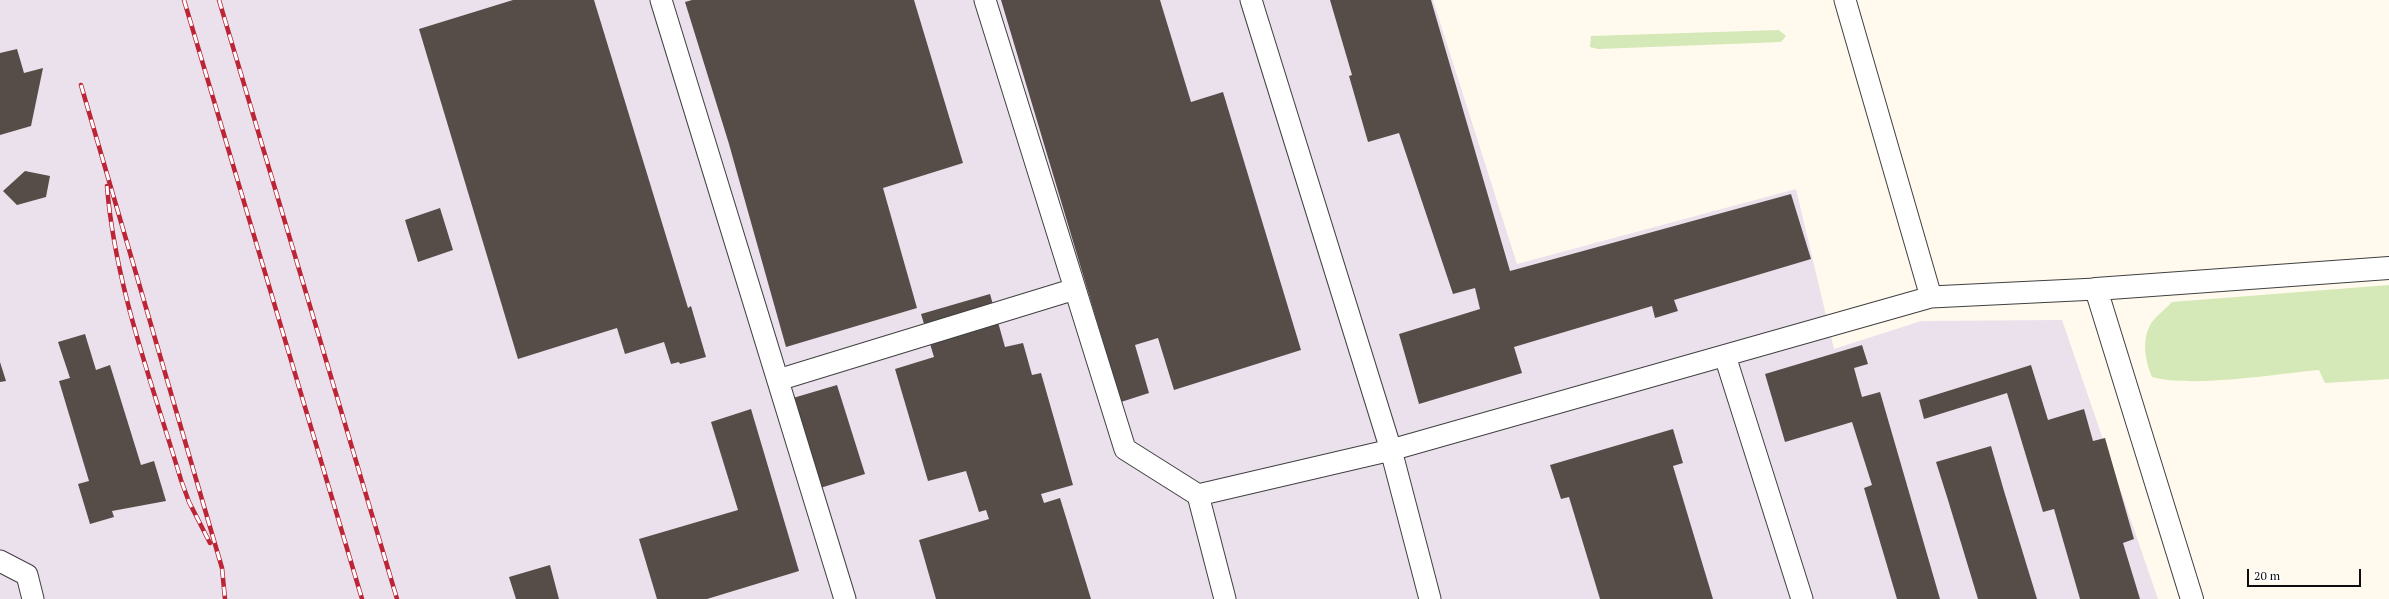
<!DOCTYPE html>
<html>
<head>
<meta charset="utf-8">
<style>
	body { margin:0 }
	#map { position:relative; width:2389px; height:599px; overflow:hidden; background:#fffaed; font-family:"PT Serif",serif }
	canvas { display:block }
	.scale { position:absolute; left:2247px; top:569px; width:114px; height:18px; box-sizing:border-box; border:2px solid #0d0d0d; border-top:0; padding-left:5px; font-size:12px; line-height:14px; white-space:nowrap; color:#0d0d0d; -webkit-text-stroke:3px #fff; paint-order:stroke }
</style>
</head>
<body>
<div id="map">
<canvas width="2389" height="599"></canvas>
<div class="scale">20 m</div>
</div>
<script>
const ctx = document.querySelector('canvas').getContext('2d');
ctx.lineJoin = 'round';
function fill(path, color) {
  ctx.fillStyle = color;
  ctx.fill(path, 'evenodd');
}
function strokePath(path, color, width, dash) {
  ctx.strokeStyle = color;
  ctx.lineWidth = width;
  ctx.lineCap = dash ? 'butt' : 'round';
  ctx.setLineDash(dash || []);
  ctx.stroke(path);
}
fill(new Path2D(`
	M0,0H1433L1517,264L1796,189L1834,349L1921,321L2062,320L2158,599H0Z`), '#eae1ec');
fill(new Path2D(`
	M1779,30L1786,36L1781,42L1598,49L1590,47L1591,36Z
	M2389,285V379L2325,383L2319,370C2276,374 2192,388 2152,377C2145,361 2141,338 2152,322C2157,315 2166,309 2172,302Z`), '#d4e9b7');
fill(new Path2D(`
	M513,0H594L688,308L691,306L706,357L680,364L679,362L671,364L664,342L625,354L617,328L518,359L419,29Z
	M692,0H914L963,163L883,188L917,308L786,347L729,144L685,2Z
	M1001,0H1160L1191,102L1223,92L1301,350L1174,390L1158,338L1135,345L1149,393L1121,402Z
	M1330,0H1431L1510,271L1791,194L1811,259L1674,300L1678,311L1655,318L1652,306L1514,347L1522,373L1419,404L1399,334L1480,309L1475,288L1453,294L1399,133L1368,142L1349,76L1352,75Z
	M17,49L24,73L43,68L31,126L0,135V53Z
	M25,171L50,176L46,197L17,205L3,191Z
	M440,208L453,250L418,262L405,220Z
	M990,294L1005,347L1023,343L1032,375L1041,373L1073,485L1041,494L1044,503L1060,498L1091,599H936L919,540L989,519L986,510L979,512L966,471L928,481L895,369L934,357L921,314Z
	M85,334L96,370L110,365L141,465L154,461L166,501L112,511L114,517L90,524L78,484L89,481L59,381L70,378L58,342Z
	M1862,345L1868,364L1854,368L1862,397L1880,392L1940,599H1897L1864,488L1872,485L1852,422L1785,442L1765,374Z
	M0,362L6,381L0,382Z
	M2031,365L2048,420L2084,409L2093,441L2105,438L2134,539L2123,543L2140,599H2080L2054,509L2043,512L2007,393L1924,419L1919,400Z
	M837,385L865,474L817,489L793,398Z
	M751,409L799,571L707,599H657L639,539L738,510L711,422Z
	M1673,429L1683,463L1673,466L1713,599H1600L1569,497L1561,499L1550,465Z
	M1991,446L2004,491L2037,599H1978L1948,500L1936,462Z
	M550,565L559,599H516L509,577Z`), '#564d49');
const service = new Path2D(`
	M661,0L845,599
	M985,0L1125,449L1198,495L1225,599
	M1845,0L1931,297
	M1725,356L1802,599
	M778,380L1075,289
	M1198,495L1391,450L1251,0
	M0,561L27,575L33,599
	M1430,599L1391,450L1931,297L2096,289`);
const minor = new Path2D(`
	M2192,599L2096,289L2389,268`);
strokePath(service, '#404040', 23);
strokePath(minor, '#404040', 24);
strokePath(service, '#fff', 21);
strokePath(minor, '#fff', 22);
const rail = new Path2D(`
	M184,0L362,599
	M219,0L397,599
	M81,85L222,568L225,599
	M107,186C115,286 152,383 181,480L189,502L210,543`);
strokePath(rail, '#bc2536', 4.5);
strokePath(rail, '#fff', 3, [9]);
</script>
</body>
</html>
